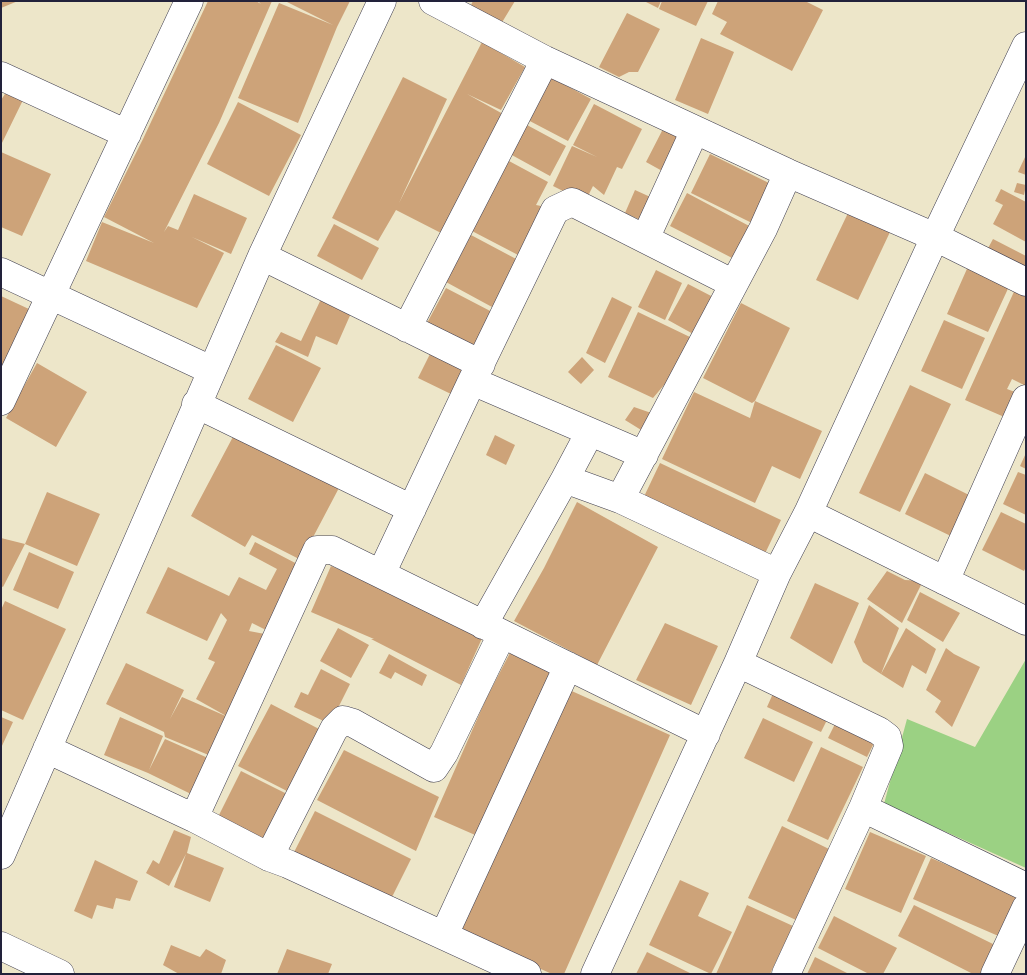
<!DOCTYPE html>
<html>
<head>
<meta charset="utf-8">
<style>
	body { margin:0 }
	#map { position:relative; width:1027px; height:975px; overflow:hidden; background:#ede6c9; font-family:"EB Garamond",serif }
	canvas { display:block }
	.frame { position:absolute; inset:0; border:2px solid #22223b; pointer-events:none }
</style>
</head>
<body>
<div id="map">
<canvas width="1027" height="975"></canvas>
<div class="frame"></div>
</div>
<script>
const ctx = document.querySelector('canvas').getContext('2d');
ctx.lineJoin = 'round';
function fill(path, color) {
  ctx.fillStyle = color;
  ctx.fill(path, 'evenodd');
}
function strokePath(path, color, width, dash) {
  ctx.strokeStyle = color;
  ctx.lineWidth = width;
  ctx.lineCap = dash ? 'butt' : 'round';
  ctx.setLineDash(dash || []);
  ctx.stroke(path);
}
fill(new Path2D(`
	M1026,659V868L884,804L907,719L975,747Z`), '#9bd183');
fill(new Path2D(`
	M1,1H18L1,8Z
	M208,1H256L261,4L258,1H272L219,123L164,232L168,226L178,230L194,194L247,218L231,254L192,237L224,253L197,308L86,261L102,222L154,243L104,217L143,139Z
	M285,1H350L337,27L298,123L238,98L279,3L333,25Z
	M473,1H515L501,24L471,5Z
	M644,1H661L658,8Z
	M662,1H708L696,26L659,9Z
	M718,1H805L823,10L792,71L720,34L727,22L712,14Z
	M627,13L660,29L638,72H629L619,77L599,67Z
	M701,38L734,52L708,114L675,100Z
	M482,42L525,67L501,110L467,94L503,114L441,233L396,210L378,241L332,218L403,77L447,99L399,203Z
	M547,75L591,99L568,141L524,118Z
	M9,88L23,100L1,145V100Z
	M238,102L301,135L269,196L207,164Z
	M594,104L642,129L622,169L617,167L604,195L593,186L585,202L553,186L572,146L597,157L573,145Z
	M527,125L566,146L550,176L510,154Z
	M664,127L682,137L664,172L646,162Z
	M1,152L51,174L22,236L1,227Z
	M710,154L775,186L756,225L691,193Z
	M1026,155V175L1018,172Z
	M509,161L548,182L536,205L546,207L520,256L472,231Z
	M1017,183L1026,185L1024,195L1014,192Z
	M1001,189L1026,202V242L993,224L1003,205L995,201Z
	M635,190L657,200L647,223L625,213Z
	M687,193L753,228L736,260L670,226Z
	M848,213L890,232L858,300L816,280Z
	M334,224L379,248L362,280L317,256Z
	M471,235L518,260L492,307L446,282Z
	M993,239L1026,256V272L986,252Z
	M970,262L1012,280L988,332L947,314Z
	M656,270L682,283L665,320L638,307Z
	M688,284L715,298L695,335L668,320Z
	M1017,285L1026,289V386L1012,379L1007,389L1020,394L1009,419L965,400Z
	M446,288L496,314L476,350L427,323Z
	M1,296L31,310L1,372Z
	M322,297L352,311L337,345L316,336L308,357L275,342L281,332L301,341Z
	M612,297L632,307L605,363L586,353Z
	M741,303L790,328L755,401L752,403L703,378Z
	M638,312L692,338L673,386L664,385L653,398L608,377Z
	M944,320L985,338L962,389L921,371Z
	M276,345L321,368L293,422L248,399Z
	M433,348L468,365L453,395L418,378Z
	M582,357L594,370L581,384L568,372Z
	M37,363L87,392L56,447L6,418Z
	M910,385L951,404L900,512L859,493Z
	M694,392L750,418L755,401L822,431L800,479L772,466L755,503L662,459Z
	M634,407L657,415L646,433L625,420Z
	M235,433L340,486L301,560L252,535L245,547L191,516Z
	M495,435L515,445L506,465L486,455Z
	M1026,453V469L1020,466Z
	M660,463L781,520L761,562L640,505Z
	M1018,472L1026,475V515L1003,504Z
	M925,473L975,498L955,538L905,514Z
	M47,492L100,514L77,566L25,544Z
	M577,502L658,547L597,665L514,621L544,568Z
	M1001,512L1026,524V567L1024,571L982,550Z
	M1,538L25,544L3,587L1,586Z
	M255,542L301,566L270,632L252,623L249,631L270,635L228,717L196,699L215,662L208,659L227,620L221,613L207,641L146,613L168,567L229,596L239,577L266,590L277,569L249,554Z
	M29,552L74,572L58,609L13,590Z
	M331,566L394,593L483,636L461,685L371,639H374L311,612Z
	M887,571L905,580L923,581L902,623L867,599Z
	M815,583L859,603L832,664L790,638Z
	M920,592L960,613L943,642L907,620Z
	M5,601L66,629L23,720L1,710V610Z
	M869,605L899,628L881,674L906,628L936,649L926,674L912,665L903,688L881,674L863,662L854,642Z
	M665,623L718,646L691,705L636,680Z
	M338,628L369,645L351,678L320,661Z
	M946,648L954,654L980,667L952,727L935,712L941,701L926,690Z
	M511,651L558,672L482,838L434,817L486,699Z
	M389,654L427,675L422,686L395,672L391,679L379,673Z
	M126,663L184,690L170,719L182,697L228,717L211,756L165,737L164,732L106,704Z
	M321,669L350,684L330,724L294,707L301,692L308,695Z
	M565,688L670,735L564,974H552L456,931Z
	M775,689L830,714L821,732L767,707Z
	M271,704L319,729L287,791L238,766Z
	M1,717L13,722L1,748Z
	M120,717L163,736L149,770L165,739L208,758L193,795L148,773L104,755Z
	M763,718L813,742L794,782L744,758Z
	M838,718L877,737L867,757L828,738Z
	M821,747L863,767L828,840L787,821Z
	M344,750L439,797L416,851L317,800Z
	M241,771L293,797L269,843L218,817Z
	M315,811L411,859L390,901L288,864Z
	M782,826L829,849L796,920L748,898Z
	M174,830L191,837L187,853L224,868L210,902L174,887L186,854L169,886L146,873L153,860L159,864Z
	M870,832L926,856L901,913L845,889Z
	M931,858L1021,897L1003,938L913,899Z
	M95,860L138,881L130,901L116,898L113,909L97,905L92,919L74,911Z
	M680,880L709,893L698,916L732,932L711,974L649,945Z
	M747,905L793,926L770,974H716Z
	M914,905L995,945L981,974H973L898,936Z
	M834,916L897,948L883,974H869L818,948Z
	M171,945L200,957L206,949L226,960L221,974H179L163,965Z
	M287,949L332,964L328,974H277Z
	M647,952L692,974H636Z
	M815,957L849,974H807Z`), '#cda379');
const minor = new Path2D(`
	M433,1L545,60L788,173L935,237L1026,282
	M1,76L127,134
	M645,239L695,130
	M262,256L481,364
	M1,272L211,370
	M407,328L545,60
	M472,381L644,455
	M1,401L189,1
	M196,404L412,509
	M565,479L590,432
	M808,513L1026,621
	M777,573L620,499L763,229L788,173
	M381,574L472,381L555,210L572,202L734,284
	M945,581L1026,399
	M483,625L565,479L620,499
	M738,663L879,731L887,737L889,746L863,808L786,974
	M47,749L194,818L269,857L288,864L527,974
	M863,808L1026,887
	M194,818L317,550H332L706,734
	M1,855L262,256L382,1
	M269,857L334,729L343,720L353,723L434,768L444,753L502,634
	M444,935L568,666
	M1,946L60,974
	M595,974L738,663L777,573L808,513L935,237L1026,46
	M995,974L1026,908`);
strokePath(minor, '#403f50', 29);
strokePath(minor, '#fff', 28);
</script>
</body>
</html>
